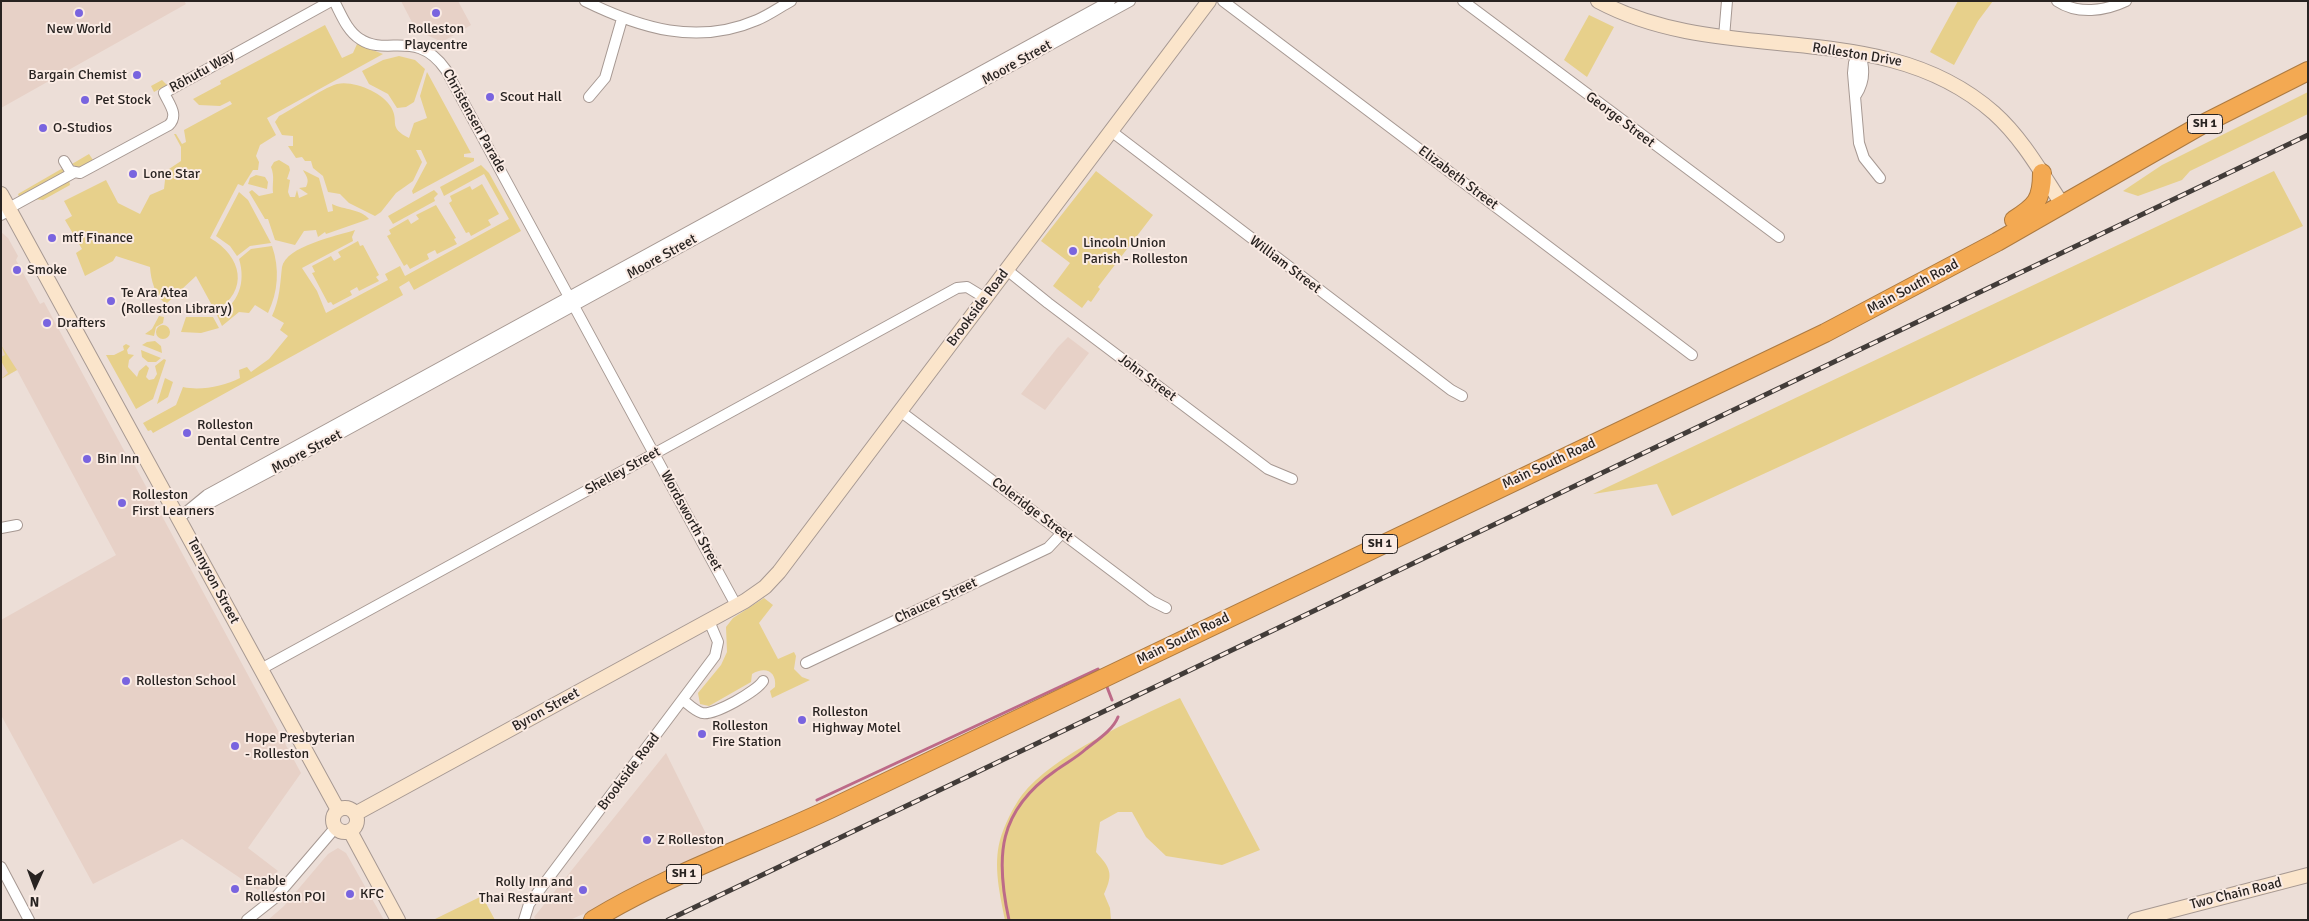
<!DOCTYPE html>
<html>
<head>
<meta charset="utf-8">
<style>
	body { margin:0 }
	#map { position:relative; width:2309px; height:921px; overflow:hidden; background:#ecded7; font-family:Signika,sans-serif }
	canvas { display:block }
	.frame { position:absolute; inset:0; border:2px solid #282321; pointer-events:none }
	.north { position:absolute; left:10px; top:861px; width:50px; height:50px; -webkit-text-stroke:4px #faebe4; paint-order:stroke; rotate:182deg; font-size:14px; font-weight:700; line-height:20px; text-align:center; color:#282321 }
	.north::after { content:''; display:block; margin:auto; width:18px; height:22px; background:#282321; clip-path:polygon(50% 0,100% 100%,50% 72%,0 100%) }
</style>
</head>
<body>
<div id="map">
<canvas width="2309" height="921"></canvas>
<div class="frame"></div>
<div class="north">N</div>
</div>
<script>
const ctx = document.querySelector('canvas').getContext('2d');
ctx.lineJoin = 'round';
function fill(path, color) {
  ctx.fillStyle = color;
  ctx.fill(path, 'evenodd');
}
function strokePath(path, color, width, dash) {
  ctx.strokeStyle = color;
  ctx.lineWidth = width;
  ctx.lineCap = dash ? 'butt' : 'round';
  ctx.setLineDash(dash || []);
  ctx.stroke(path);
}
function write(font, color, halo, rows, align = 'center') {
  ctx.font = font + ' Signika,sans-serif';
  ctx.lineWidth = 4;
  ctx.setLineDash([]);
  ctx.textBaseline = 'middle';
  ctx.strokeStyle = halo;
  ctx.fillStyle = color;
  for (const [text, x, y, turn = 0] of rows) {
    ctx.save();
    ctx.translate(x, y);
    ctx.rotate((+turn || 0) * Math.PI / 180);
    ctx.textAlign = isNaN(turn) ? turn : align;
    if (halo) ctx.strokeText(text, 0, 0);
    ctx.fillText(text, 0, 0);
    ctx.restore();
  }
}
fill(new Path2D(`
	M1,1H184L186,4L1,108Z
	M401,1H458L471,25L442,42L416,30Z
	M1,232L8,238L18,256L16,260L40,304L44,302L127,456L129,455L301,773L248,848L278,871L258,890L182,839L93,884L1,715V620L116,555L17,370L1,379Z
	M1068,337L1089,353L1045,410L1021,394L1058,347Z
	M666,753L716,854L570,920H536L534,917Z
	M338,848L346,853L384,920H268L284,906L328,854Z`), '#e7d1c7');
fill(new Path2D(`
	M1958,1H1993L1978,21L1954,65L1930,52Z
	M1589,15L1614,27L1587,77L1564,60Z
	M325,25L342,58L353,53L357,44L383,54L267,118L276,135L260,145L256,156L259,162L258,170H253L243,186L238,184L210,238C242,256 250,291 215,311L196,276L166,304C155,295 151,281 150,267L116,256L113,261L85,276L76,253L82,249L65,220L72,216L64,201L106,180L118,203L140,214L150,195L164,189L166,171L181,161V147L174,134H176L182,144L186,142L184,130L232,104L230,101L220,106L199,105L193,99L221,84L220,81Z
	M399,56L415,60L425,69L414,102L406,107L397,108L388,94L369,84L362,71L383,60Z
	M427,72L471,153L464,154V157L474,158V161L413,194L412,191L427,163L421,150H416L422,162L413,181L396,193L381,212L375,216L349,203L340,194L328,192L323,176L313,168L311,161H305L302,157L296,158L288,146H293V136L282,135L275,122L279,116C295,108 321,89 337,84C354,80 383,93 391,107C400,122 387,127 409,138L414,123L427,118L420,96Z
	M162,80L167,85L154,92L151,86Z
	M2308,92V114L2190,171L2182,180L2138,196L2123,191L2162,165Z
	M89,154L93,160L78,168L72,164Z
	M279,160L289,166L290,170L287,179L290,180L288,192L290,197H295L297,190L299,198L308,194L299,188L306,187C310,179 306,176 303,170L319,178L328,212L333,211L332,204C344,210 361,209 369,219L326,234L325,232L318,237L316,230L304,231L295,245L275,240L268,219H265L249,192L252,190L259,196L273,193C272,183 275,177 271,167L274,162Z
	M481,165L489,173L521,231L414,290L409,281L399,287L403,295L153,433L151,430L148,431L143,423L176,405L183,387C201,391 224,386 240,378L239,370L247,367L251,372L269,359L288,336L280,330L284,323L272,316C280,299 280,284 282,267C286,246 337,236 355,230L352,237L353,241L302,268L317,291L326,313L388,280L385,274L400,266L405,276L509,219L484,174L444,196L440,187Z
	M63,168L64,173L20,199L18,194Z
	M1096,171L1153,215L1098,287L1100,289L1091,302L1088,300L1082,308L1053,286L1070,263L1041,241Z
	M2274,171L2303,226L1672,516L1657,484L1593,494Z
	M256,175L265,177L268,182L267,189L248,184L250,178Z
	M69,180L70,185L43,200L34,199Z
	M482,184L499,214L488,220L491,225L471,236L469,232L466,233L449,203L452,201L450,196L470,186L472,190Z
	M434,190L438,194L434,198L435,201L393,224L388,216Z
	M239,192L248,200L271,243L250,246L237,256L230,246L216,236Z
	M436,205L456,238L454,239L457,244L437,254L435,250L427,254L429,259L410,269L407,264L404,266L387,236L391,234L389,230L408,219L411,224L419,219L416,215Z
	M358,241L360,246L363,245L379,275L376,277L379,281L359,291L357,287L350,291L352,295L333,305L331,302L328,303L312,273L315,272L312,266L331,256L334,261L341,257L338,252Z
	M272,246C280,269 278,292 268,313L255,305L249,313L239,312L222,326L217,315C239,304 246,282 239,259L251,249Z
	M159,316L164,317L163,323L156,327L154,336L145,334L152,329Z
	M186,317H213L219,328L201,333L181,332Z
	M156 332a7 7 0 1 1 14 0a7 7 0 1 1-14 0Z
	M155,341L161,346L162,353L142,345L147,342Z
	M126,344L130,346L127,350L128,354L134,355L129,360L128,367L137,377L139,371L146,365L149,368L146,377L149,380L154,379L157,374L155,366L164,359L166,360L153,399L136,409L106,355H114L124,350L123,346Z
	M1,345L17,370L1,379L8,373L1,361V357L5,355Z
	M141,350L161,358L156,362H148L142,357Z
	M165,378L173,382L168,397L157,404Z
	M764,598L773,605L759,623L778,659L794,652L796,656L794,669L802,677L810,680L772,698L770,691L775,687C777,671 765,666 752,674L751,682L709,706L700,704L698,693L721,665L727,652L726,627L733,618Z
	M1180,698L1260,850L1222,865L1166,856L1146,837L1132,812H1118L1100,822L1096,852C1110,868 1114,873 1104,894L1110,908L1111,920H1005C1000,895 993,866 1000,840C1004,826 1013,807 1022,795C1053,755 1134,719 1180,698Z
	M482,896L495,920H433Z`), '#e7d08b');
strokePath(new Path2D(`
	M1107,687L1112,700
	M817,800L1098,669
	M1009,920C995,856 998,811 1055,771C1066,763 1076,758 1086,749C1097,740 1113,730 1118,717`), '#bd6a88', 3);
const street = new Path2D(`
	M334,1C341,14 347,31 360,39C387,57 417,28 446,70L736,605
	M585,1C640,28 697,46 757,20C769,15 780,7 791,1
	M1223,1L1692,355
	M1463,1L1779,237
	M2057,1C2078,15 2105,11 2126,1
	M1724,37L1727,1
	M1859,53L1854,63L1853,73L1859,143L1864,158L1880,178
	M1856,95C1865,81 1865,67 1859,53
	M589,97L605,78L622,19
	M1111,131L1451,390L1462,396
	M64,161L70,171L80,173L169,125C179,115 169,104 164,93L331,1
	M9,208L73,173
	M1,215L10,210
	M1007,270L1048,303L1268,469L1292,479
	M900,411L1152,601L1166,608
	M192,509L210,503L310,450L1130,1
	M179,518L207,495L1110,1
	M1,528L17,525
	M806,663L1048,548L1062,533
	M261,669L957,288L967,287L985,298
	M683,700C688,704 695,711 702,713C714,716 757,691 763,681
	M1,867L29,920
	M247,920L276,897L335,828
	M524,920L529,904L715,656L718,642L709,621`);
const secondary = new Path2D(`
	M1598,1C1725,69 1882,14 1994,113C2022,138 2041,172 2062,204
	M1,194L338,810
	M333 820a12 12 0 1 1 24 0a12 12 0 1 1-24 0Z
	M355,814L745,601L765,587L779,572L1209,1
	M350,831L398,920
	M2135,920L2308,875`);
const highway = new Path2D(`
	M2014,220C2036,206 2042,200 2042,173
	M593,920C667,875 751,846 830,809L1825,333L1997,242L2203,124L2308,71`);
strokePath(street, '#a69892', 12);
strokePath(secondary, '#a69892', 16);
strokePath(highway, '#ac7a41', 20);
strokePath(street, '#fff', 10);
strokePath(secondary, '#fbe5cb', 14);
strokePath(highway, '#f3a952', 18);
const rail = new Path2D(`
	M668,920L2308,135`);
strokePath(rail, '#423c39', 5);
strokePath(rail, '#faebe4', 3, [9]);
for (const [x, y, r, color] of [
	[79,13,5,"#7964df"],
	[436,13,5,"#7964df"],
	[137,75,5,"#7964df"],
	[490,97,5,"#7964df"],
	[85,100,5,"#7964df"],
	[43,128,5,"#7964df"],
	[133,174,5,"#7964df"],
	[52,238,5,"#7964df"],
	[1073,251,5,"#7964df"],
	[17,270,5,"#7964df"],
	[111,301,5,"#7964df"],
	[47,323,5,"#7964df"],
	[187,433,5,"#7964df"],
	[87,459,5,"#7964df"],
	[122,503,5,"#7964df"],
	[126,681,5,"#7964df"],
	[802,720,5,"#7964df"],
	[702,734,5,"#7964df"],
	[235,746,5,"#7964df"],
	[647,840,5,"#7964df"],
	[235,889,5,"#7964df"],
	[583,890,5,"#7964df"],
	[350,894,5,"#7964df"]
]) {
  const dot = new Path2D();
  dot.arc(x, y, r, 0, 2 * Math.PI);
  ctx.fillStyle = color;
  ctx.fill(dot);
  strokePath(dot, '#faebe4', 2);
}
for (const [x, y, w] of [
	[2205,124,35],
	[1380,544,35],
	[684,874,35]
]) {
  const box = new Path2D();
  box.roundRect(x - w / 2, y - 9.5, w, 19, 4);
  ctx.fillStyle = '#faebe4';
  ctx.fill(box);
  strokePath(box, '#282321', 1);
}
write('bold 12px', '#282321', null, [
	["SH 1",2205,124],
	["SH 1",1380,544],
	["SH 1",684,874]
]);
write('14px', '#282321', '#faebe4', [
	["New World",79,29,"center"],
	["Rolleston",436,29,"center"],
	["Playcentre",436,45,"center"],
	["Bargain Chemist",127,75,"right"],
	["Scout Hall",500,97],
	["Pet Stock",95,100],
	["O-Studios",53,128],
	["Lone Star",143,174],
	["mtf Finance",62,238],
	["Lincoln Union",1083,243],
	["Parish - Rolleston",1083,259],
	["Smoke",27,270],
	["Te Ara Atea",121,293],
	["(Rolleston Library)",121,309],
	["Drafters",57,323],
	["Rolleston",197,425],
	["Dental Centre",197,441],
	["Bin Inn",97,459],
	["Rolleston",132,495],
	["First Learners",132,511],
	["Rolleston School",136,681],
	["Rolleston",812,712],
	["Highway Motel",812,728],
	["Rolleston",712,726],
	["Fire Station",712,742],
	["Hope Presbyterian",245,738],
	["- Rolleston",245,754],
	["Z Rolleston",657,840],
	["Enable",245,881],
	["Rolleston POI",245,897],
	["Rolly Inn and",573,882,"right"],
	["Thai Restaurant",573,898,"right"],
	["KFC",360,894]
], 'left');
write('14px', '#282321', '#faebe4', [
	["Rolleston Drive",1857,55,9],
	["Moore Street",1017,63,-29],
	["Rōhutu Way",202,72,-29],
	["George Street",1620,120,37],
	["Christensen Parade",474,121,61],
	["Elizabeth Street",1458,178,37],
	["Moore Street",662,257,-29],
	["William Street",1285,265,37],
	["Main South Road",1913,287,-28],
	["Brookside Road",978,308,-53],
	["John Street",1147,378,37],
	["Moore Street",307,452,-28],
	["Main South Road",1549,464,-25],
	["Shelley Street",623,471,-29],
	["Coleridge Street",1032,510,37],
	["Wordsworth Street",691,521,61],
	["Tennyson Street",213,581,62],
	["Chaucer Street",936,601,-25],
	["Main South Road",1183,639,-26],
	["Byron Street",546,710,-29],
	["Brookside Road",629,772,-53],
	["Two Chain Road",2236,894,-14]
]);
</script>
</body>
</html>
